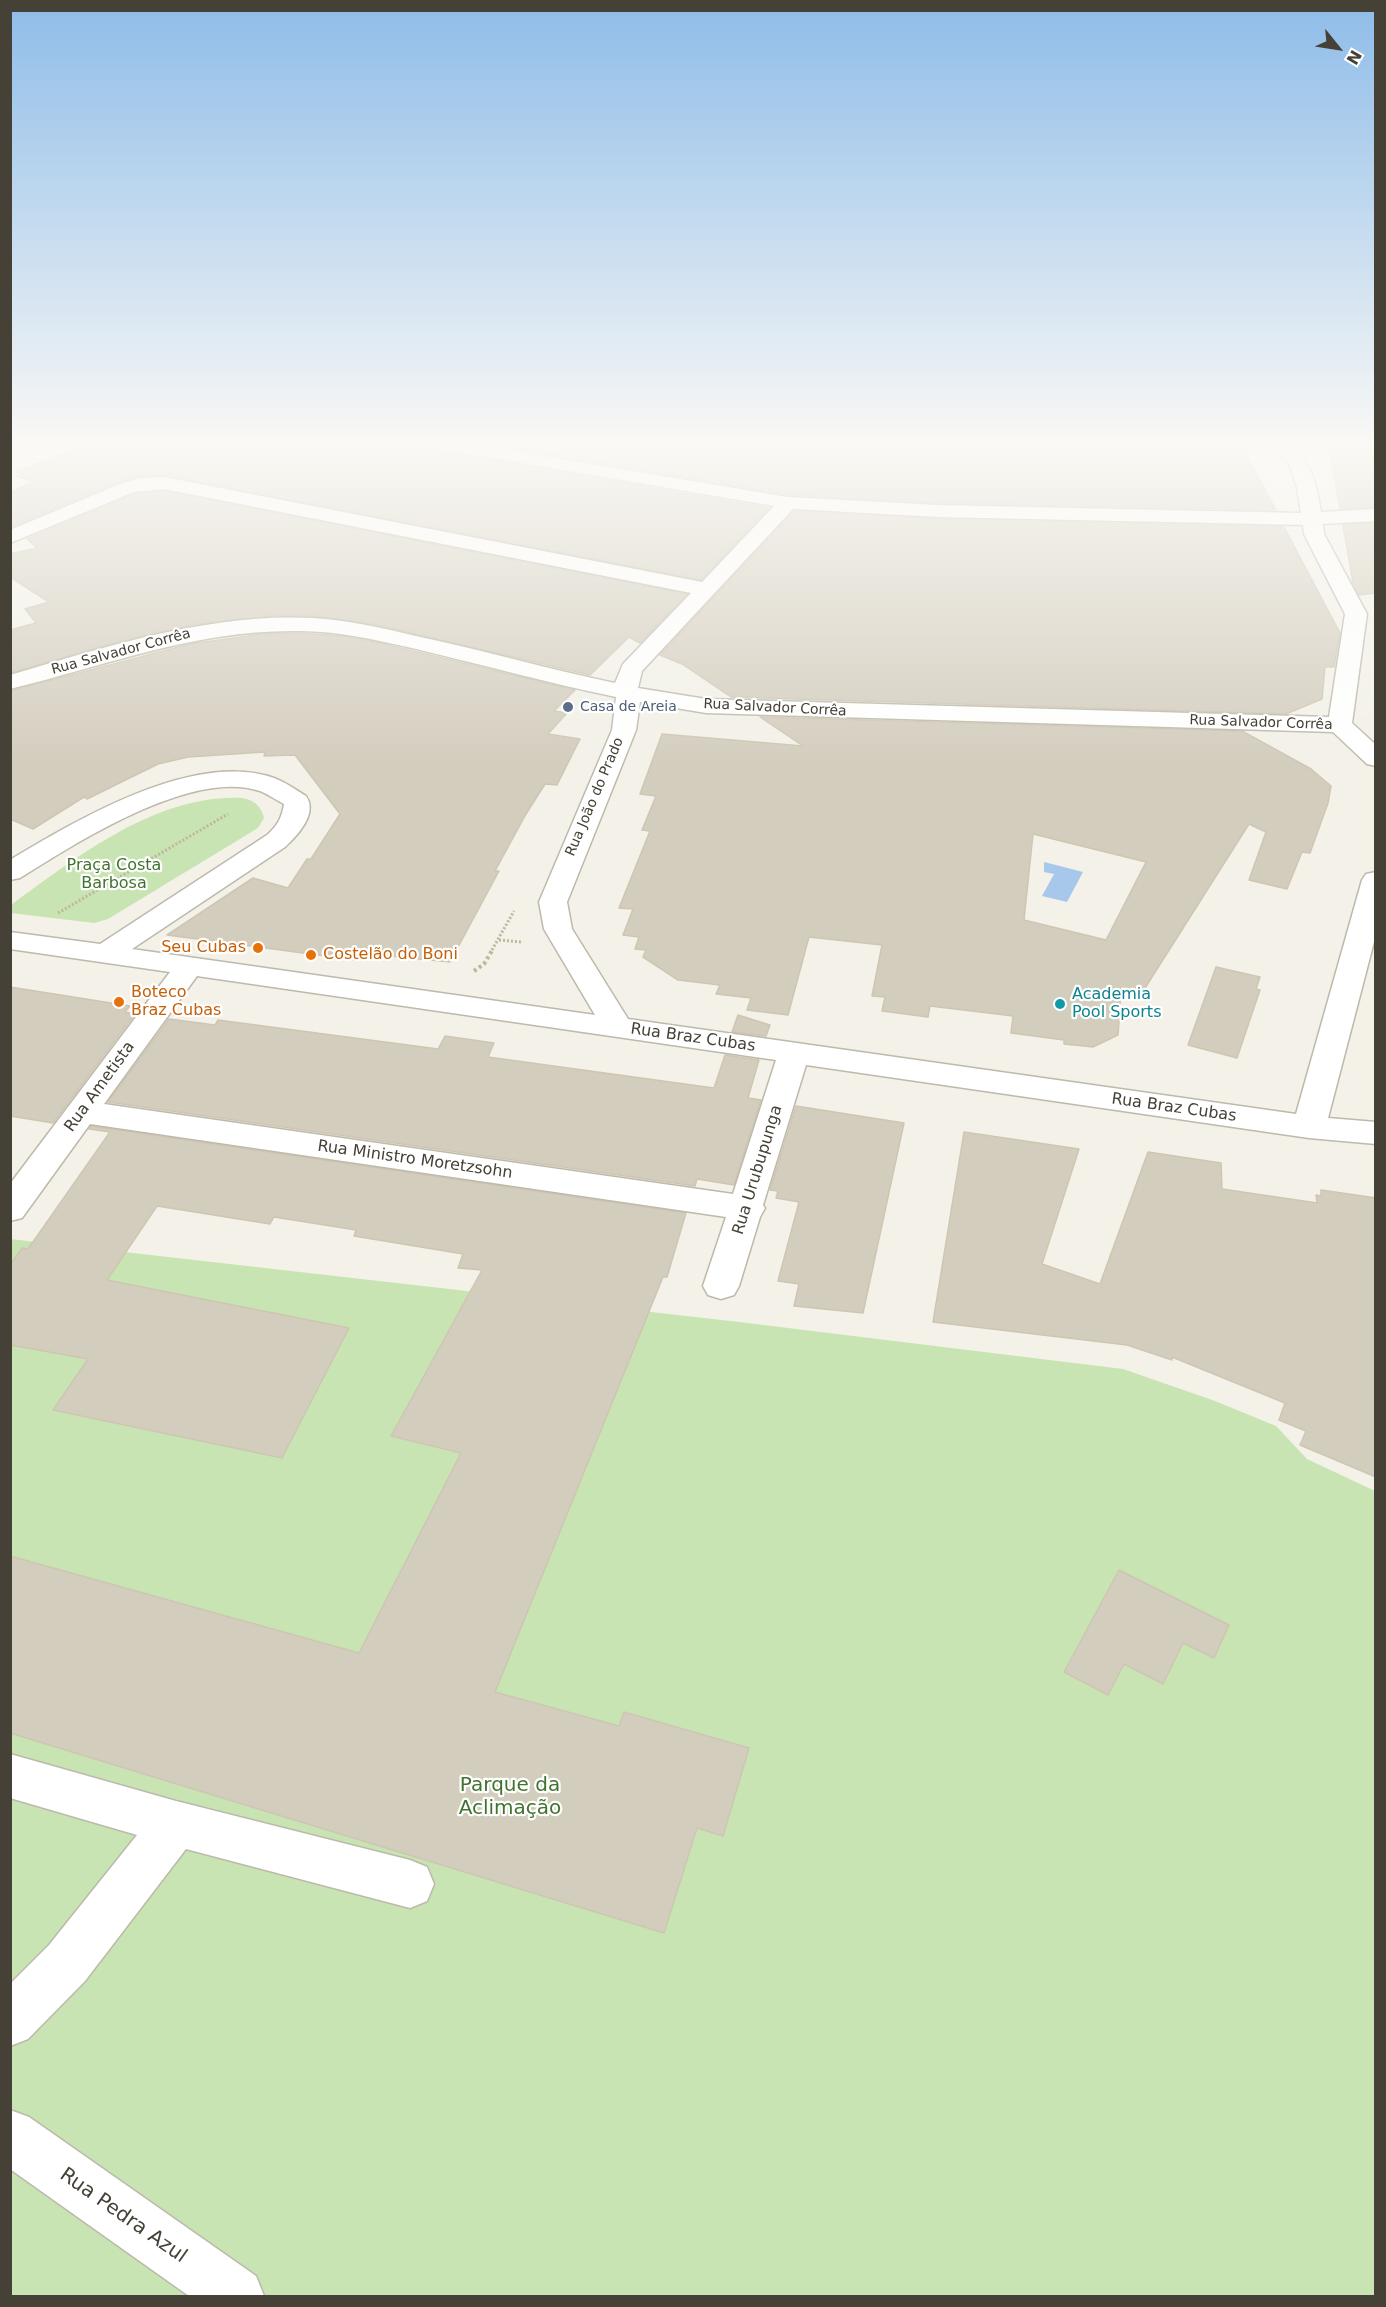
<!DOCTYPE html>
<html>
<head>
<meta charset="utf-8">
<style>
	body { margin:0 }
	#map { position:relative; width:1386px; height:2307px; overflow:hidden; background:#f3f1e8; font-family:"DejaVu Sans",sans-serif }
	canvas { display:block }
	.frame { position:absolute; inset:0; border:12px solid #454137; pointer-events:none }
	.north { position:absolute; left:1308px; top:18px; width:60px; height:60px; -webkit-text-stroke:4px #fff; paint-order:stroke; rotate:120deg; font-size:16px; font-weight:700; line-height:24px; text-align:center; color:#454137 }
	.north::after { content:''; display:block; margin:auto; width:21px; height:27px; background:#454137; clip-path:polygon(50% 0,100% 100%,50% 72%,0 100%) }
</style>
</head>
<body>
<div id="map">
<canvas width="1386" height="2307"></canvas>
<div class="frame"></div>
<div class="north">N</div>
</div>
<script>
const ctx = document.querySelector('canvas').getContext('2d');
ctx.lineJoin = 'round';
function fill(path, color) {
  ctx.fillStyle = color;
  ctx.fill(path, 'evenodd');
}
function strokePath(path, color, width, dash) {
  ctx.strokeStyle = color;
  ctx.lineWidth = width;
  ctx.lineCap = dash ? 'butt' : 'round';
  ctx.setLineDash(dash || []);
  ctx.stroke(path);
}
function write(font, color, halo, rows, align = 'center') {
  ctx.font = font + ' "DejaVu Sans",sans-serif';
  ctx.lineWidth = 4.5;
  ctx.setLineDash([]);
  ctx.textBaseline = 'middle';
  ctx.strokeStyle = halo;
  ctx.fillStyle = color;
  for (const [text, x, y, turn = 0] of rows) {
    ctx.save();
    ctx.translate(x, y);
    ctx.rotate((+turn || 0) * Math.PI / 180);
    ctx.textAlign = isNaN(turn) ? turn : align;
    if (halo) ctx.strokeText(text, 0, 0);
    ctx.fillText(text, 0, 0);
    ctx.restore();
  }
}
fill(new Path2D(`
	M242,798C254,800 261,806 264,818L258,828L108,919L94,923L11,913V905C77,857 156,794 242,798Z
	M10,1239L739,1322L1123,1369L1215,1401L1276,1426L1307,1459L1375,1491V2296H11Z`), '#c8e4b3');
fill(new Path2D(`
	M1044,862L1083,872L1067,902L1042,896L1054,874L1044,872Z`), '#a8c8eb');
const building = new Path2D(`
	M89,443H423L434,450L769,508L701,580L164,475L139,476L119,482L13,526L10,524V492L34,482L16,476L22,474L16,472Z
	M479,443H1240L1276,510L938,503L788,495Z
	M1329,443H1376V507L1340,509Z
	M164,491L687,594L640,643L629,637L590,675L378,625L313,616H274L197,624L121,641L10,673V630L36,623L25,609L49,602L10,577V554L37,548L27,539L135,494Z
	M794,511L938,519L1284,527L1340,633L1334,667H1325L1322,699L1286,714L731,697L682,664L660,655Z
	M1376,523V593L1359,595L1353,583L1343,525Z
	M300,633L342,636L384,644L575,690L554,711L567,713L548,734L580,739L557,785L545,784L526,814L495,871H499L450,962L360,953L356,960L167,935L253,878L288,888L307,859H311L340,814L295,755L264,756L265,752L188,757L158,764L87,799L84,797L33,829L10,819V691L190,644L263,634Z
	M760,717L1242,731L1311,769L1331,786L1328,803L1310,853L1302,852L1287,889L1249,880L1266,832L1249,824L1140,996L1121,991L1118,1035L1093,1047L1064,1044V1040L1011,1033L1013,1016L930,1006L928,1017L882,1011L885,997L872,996L882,945L809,937L788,1015L747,1010L751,998L716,994L720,985L678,980L643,957L646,950L635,949L639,937L623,935L633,909L619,908L650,831L642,830L656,796L640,794L662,734L803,746ZM1033,834L1146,862L1106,940L1024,920Z
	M1216,967L1260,977L1256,989L1260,990L1237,1058L1188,1045Z
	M10,987L130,1006L125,1012L135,1014L53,1123L10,1116Z
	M738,1015L770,1025L766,1036L732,1032Z
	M169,1019L215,1025L218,1020L438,1049L445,1036L494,1043L488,1057L714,1088L725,1055L759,1060L748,1098L761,1100L734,1185L697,1179L695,1186L108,1102Z
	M796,1106L904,1123L863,1313L794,1306L799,1284L778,1281L799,1202L776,1198L778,1191L770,1190Z
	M91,1126L686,1213L667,1277H663L495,1692L619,1726L624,1712L749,1748L723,1836L697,1828L664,1933L10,1733V1556L359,1653L461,1453L391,1436L482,1270L458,1268L463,1254L354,1236L356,1230L274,1217L270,1224L157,1206L107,1280L349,1328L282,1458L53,1410L88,1359L10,1345V1265L22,1248L28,1249L110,1132L89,1129Z
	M964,1132L1079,1149L1042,1264L1100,1284L1148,1152L1221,1163L1222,1189L1317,1203L1316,1195L1321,1196V1190L1376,1198V1477L1300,1445L1306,1431L1279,1420L1285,1403L1172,1357V1360L1127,1345L933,1322Z
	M1119,1570L1229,1625L1214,1658L1183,1643L1163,1684L1124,1664L1108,1695L1064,1672Z`);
fill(building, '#d3cdbe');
strokePath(building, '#cec6b2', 1.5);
const minor = new Path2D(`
	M425,443H466L788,497L938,505L1301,513L1297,487L1289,463L1270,443H1290C1312,464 1316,482 1321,512L1376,509V521L1323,524L1324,534L1367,614L1352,723L1376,745V766L1367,764L1333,732L706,713L640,702L636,730L567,902L572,929L628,1019L1296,1114L1362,880L1366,874L1376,872V934L1328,1118L1376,1122V1144L1309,1138L806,1065L763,1205L765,1208L760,1217L739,1286L734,1295L721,1299L708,1295L703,1286L726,1217L90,1124L22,1218L10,1221V1184L170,972L10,949V932L100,944L267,835C277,826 282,818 284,804C276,800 268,794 260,791C192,768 76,843 20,878L10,880V860C77,820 194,750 274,778C285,782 296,790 306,796C318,813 298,835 285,847L132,949L595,1015L544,929L539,902L612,730L616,697C547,683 480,664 412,648C375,640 338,631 300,631C199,629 107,665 10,689V675C108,646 210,613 313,618C348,620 382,628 416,636C482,650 548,669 615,683L623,664L691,593L164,489L134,492L10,543V530L120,484L139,478L164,477L702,582L774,506L434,448ZM793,509L938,517L1303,525L1304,534L1345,614L1329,717L706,699L638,688L642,671ZM197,976L776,1060L733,1194L104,1104Z
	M10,1754L176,1801L410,1860L427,1867L434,1884L427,1901L410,1908L186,1849L85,1981L28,2039L10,2046V1984L49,1945L137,1835L10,1798Z
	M10,2110L29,2117L256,2276L264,2296H189L10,2169Z`);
strokePath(minor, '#bdb9ab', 3);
strokePath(new Path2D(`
	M58,913L228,814
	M499,940L522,942
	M492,950L514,911`), '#beb69d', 3, [2, 2]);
strokePath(new Path2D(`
	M474,971L484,964L493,949`), '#beb69d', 4, [3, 3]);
fill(minor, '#fff');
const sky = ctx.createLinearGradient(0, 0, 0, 766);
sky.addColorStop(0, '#8ebce9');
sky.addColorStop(0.58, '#faf9f5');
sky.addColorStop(1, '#faf9f500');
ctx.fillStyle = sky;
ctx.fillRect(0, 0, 1386, 766);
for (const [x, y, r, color] of [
	[568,707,6,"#5c6f8a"],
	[258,948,6,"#e8710a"],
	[311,955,6,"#e8710a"],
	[119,1002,6,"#e8710a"],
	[1060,1004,6,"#0f9aa8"]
]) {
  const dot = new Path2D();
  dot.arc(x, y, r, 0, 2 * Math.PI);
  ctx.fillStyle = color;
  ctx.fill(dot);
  strokePath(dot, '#fff', 2);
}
write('14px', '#454137', '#fff', [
	["Rua Salvador Corrêa",121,652,-15],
	["Rua Salvador Corrêa",775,708,3],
	["Rua Salvador Corrêa",1261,723,2],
	["Rua João do Prado",595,797,-67]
]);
write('14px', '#4e5e75', '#fff', [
	["Casa de Areia",580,707]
], 'left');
write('16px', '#40732e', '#fff', [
	["Praça Costa",114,866],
	["Barbosa",114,884]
]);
write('16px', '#c56008', '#fff', [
	["Seu Cubas",246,948,"right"],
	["Costelão do Boni",323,955],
	["Boteco",131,993],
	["Braz Cubas",131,1011]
], 'left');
write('16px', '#0d838f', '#fff', [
	["Academia",1072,995],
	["Pool Sports",1072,1013]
], 'left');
write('16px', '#454137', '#fff', [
	["Rua Braz Cubas",693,1038,8],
	["Rua Ametista",100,1087,-54],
	["Rua Braz Cubas",1174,1108,8],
	["Rua Ministro Moretzsohn",415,1160,8],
	["Rua Urubupunga",758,1170,-73]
]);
write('20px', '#40732e', '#fff', [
	["Parque da",510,1786],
	["Aclimação",510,1809]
]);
write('20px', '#454137', '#fff', [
	["Rua Pedra Azul",123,2216,35]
]);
</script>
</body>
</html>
